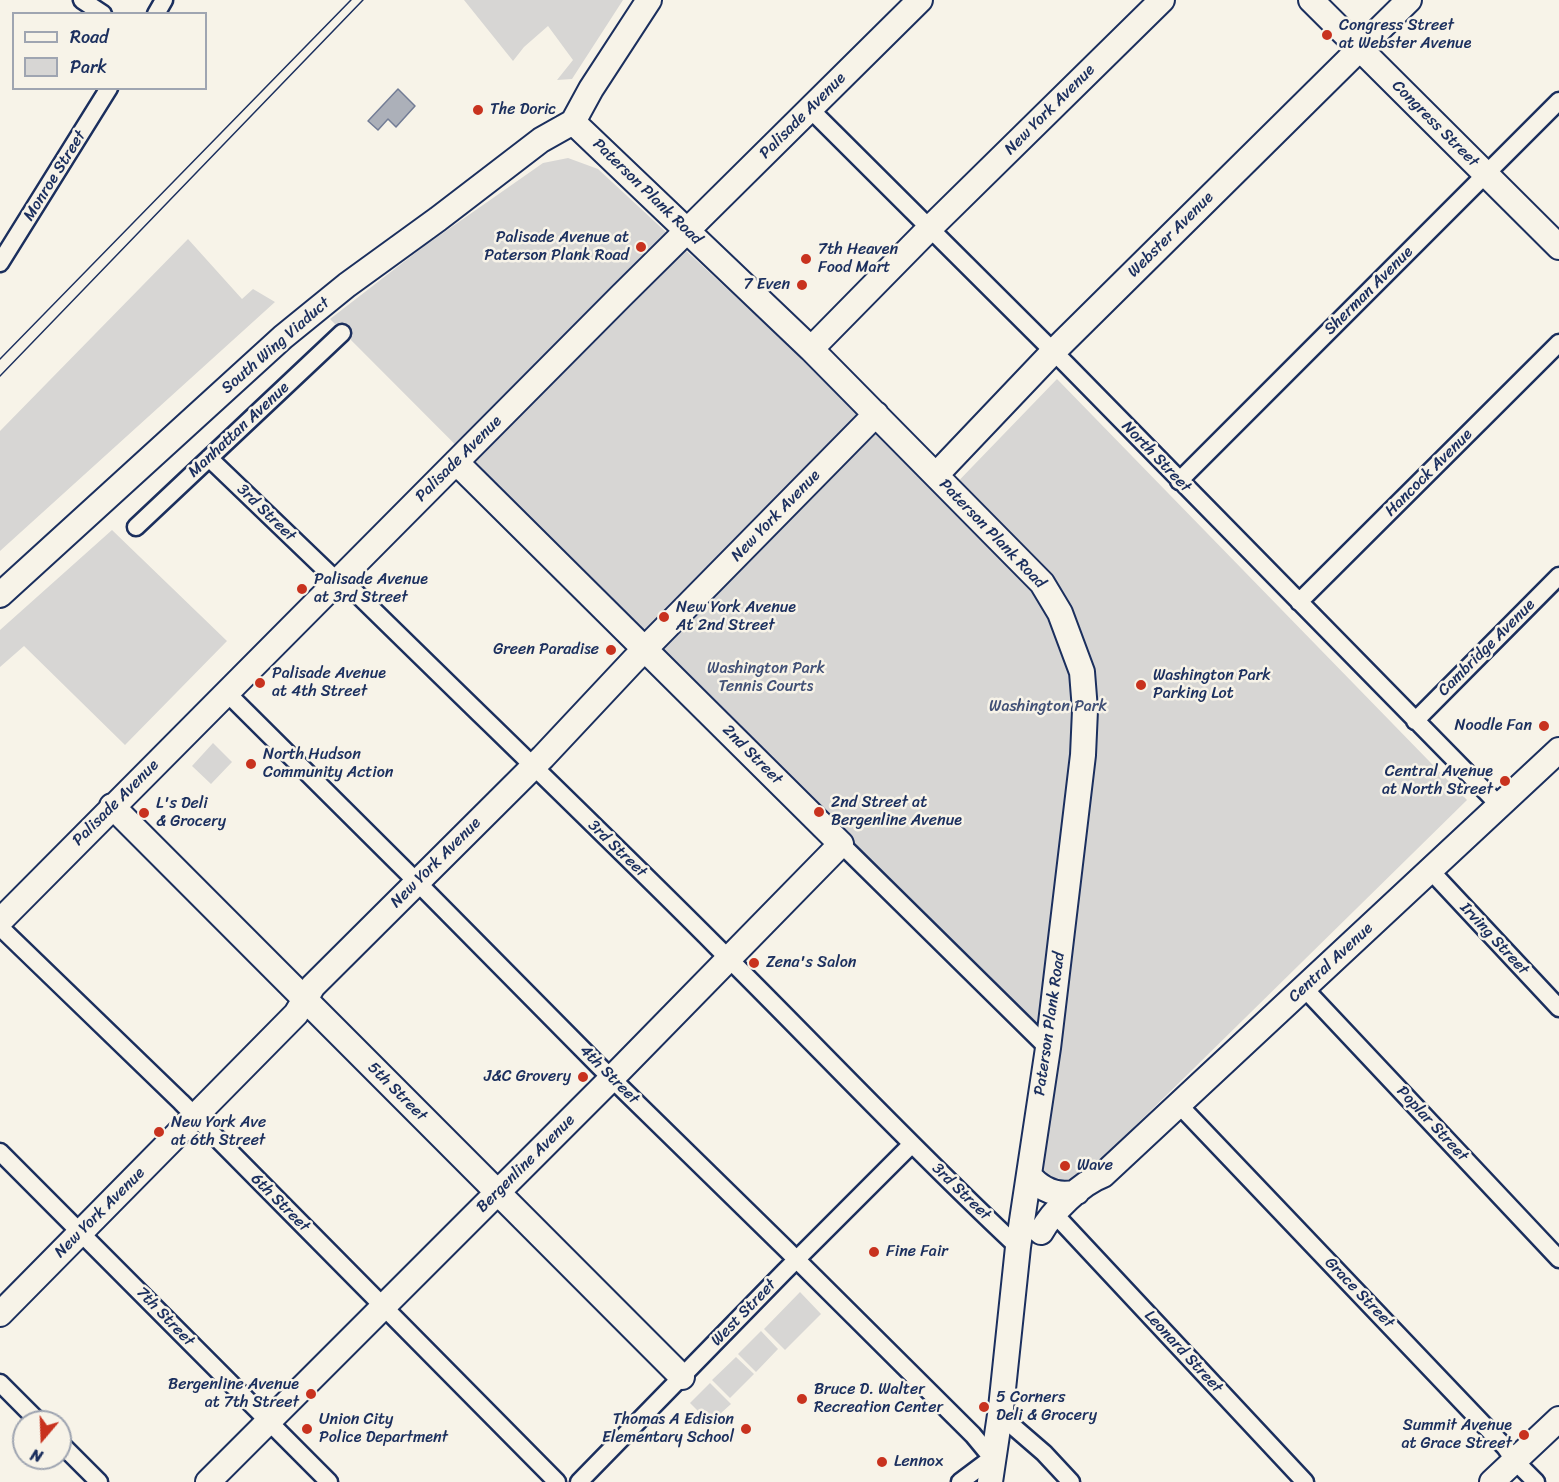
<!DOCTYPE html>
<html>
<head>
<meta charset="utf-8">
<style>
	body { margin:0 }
	#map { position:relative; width:1559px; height:1482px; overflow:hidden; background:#f7f3e8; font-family:Sriracha,sans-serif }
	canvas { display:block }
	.legend { position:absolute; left:12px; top:12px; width:195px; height:78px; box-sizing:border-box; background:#f7f3e8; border:2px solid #9fa5b1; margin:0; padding:8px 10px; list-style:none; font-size:18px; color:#1b2f5e }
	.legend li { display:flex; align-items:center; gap:12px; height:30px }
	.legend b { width:30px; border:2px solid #9fa5b1 }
	.north { position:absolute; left:12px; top:1410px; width:60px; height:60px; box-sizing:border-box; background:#f7f3e8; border:2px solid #9fa5b1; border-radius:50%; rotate:199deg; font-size:16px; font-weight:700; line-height:24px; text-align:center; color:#1b2f5e }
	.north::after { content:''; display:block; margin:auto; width:21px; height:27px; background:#c8321e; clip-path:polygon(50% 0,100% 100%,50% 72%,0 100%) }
</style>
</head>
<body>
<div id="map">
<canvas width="1559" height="1482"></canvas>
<ul class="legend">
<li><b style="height:8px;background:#f7f3e8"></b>Road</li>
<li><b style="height:16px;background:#d7d6d4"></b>Park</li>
</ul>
<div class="north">N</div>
</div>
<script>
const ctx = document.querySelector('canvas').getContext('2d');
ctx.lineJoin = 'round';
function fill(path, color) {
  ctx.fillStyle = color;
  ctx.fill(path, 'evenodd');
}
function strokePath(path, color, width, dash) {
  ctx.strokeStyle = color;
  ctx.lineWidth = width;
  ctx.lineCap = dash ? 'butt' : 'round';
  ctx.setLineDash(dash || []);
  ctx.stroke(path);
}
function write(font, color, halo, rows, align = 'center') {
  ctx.font = font + ' Sriracha,sans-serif';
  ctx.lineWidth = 5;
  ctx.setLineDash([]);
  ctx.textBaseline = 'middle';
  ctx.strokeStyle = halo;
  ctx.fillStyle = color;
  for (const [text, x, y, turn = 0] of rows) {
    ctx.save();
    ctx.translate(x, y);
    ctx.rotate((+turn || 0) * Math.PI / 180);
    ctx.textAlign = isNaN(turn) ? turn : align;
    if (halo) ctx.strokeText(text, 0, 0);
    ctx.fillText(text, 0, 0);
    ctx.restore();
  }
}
fill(new Path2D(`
	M464,0H623L572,79L557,80L573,60L548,26L524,47L513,61Z
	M568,158L598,169L862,414L944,496L1057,379L1467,800L1076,1184L1068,1187L1045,1177L1042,1168L1052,1043L330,319L423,247L543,163Z
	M188,239L242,299L253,289L275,302L0,551V431Z
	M112,530L227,641L125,745L24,646L0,667V630Z
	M213,743L232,762L211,784L192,766Z
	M800,1292L821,1314L785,1350L764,1329Z
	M761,1331L778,1349L756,1372L738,1354Z
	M736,1357L754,1374L730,1398L712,1380Z
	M710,1383L731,1404L710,1423L690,1403Z`), '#d7d6d4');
const water = new Path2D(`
	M398,89L415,106L396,127L388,119L378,130L368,121Z`);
fill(water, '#acb0b9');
strokePath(water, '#727c95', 1.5);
const street = new Path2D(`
	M82,0L103,14
	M156,14L164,0
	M810,109L1067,365L1500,806
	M0,263L109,88
	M209,458L337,581L355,592C475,710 597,827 716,946C817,1046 914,1150 1018,1247
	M1179,481L1559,101
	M136,527L342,333
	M1299,602L1559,343
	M226,692L417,882L600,1067L786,1249L973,1435L992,1458L960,1482
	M1415,721L1559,576
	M841,844L1048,1048
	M1430,870L1559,1008
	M0,927L181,1102L557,1482
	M1304,988L1559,1259
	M1180,1106L1505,1447L1515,1461L1536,1482
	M0,1152L329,1482
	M1062,1222L1305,1482
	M0,1383L39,1422
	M1000,1415L1044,1453L1071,1482
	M60,1443L99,1482
	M579,1482L784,1272L911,1145`);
const secondary = new Path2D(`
	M1311,0L1559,247
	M573,122L811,349L1042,583L1060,613L1082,672L1085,710L1083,755L1048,1048L1018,1247L1001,1408L990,1482
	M573,122L591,89L649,0
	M811,349L930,228L1162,0
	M936,475L1053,352L1409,0
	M0,595L283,337L347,285L438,219L541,140L573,122
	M112,806L682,1377
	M0,921L621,296L920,0
	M1029,1175C1041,1190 1058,1197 1077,1192
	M1041,1232C1052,1212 1081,1183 1103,1175L1559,750
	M0,1314L296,1014L313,986L543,757L633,661L876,414
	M208,1482L611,1079L841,844L456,462
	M1492,1482L1559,1419`);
strokePath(street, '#1b2f5e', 21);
strokePath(secondary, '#1b2f5e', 28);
strokePath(street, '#f7f3e8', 16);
strokePath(secondary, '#f7f3e8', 24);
strokePath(new Path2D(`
	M0,359L351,0
	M0,376L363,0`), '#1b2f5e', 1.5);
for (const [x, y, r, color] of [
	[1327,35,6,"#c8321e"],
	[478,110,6,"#c8321e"],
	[641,247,6,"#c8321e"],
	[806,259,6,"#c8321e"],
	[802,285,6,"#c8321e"],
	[302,589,6,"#c8321e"],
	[664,617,6,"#c8321e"],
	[611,650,6,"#c8321e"],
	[260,683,6,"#c8321e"],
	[1141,685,6,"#c8321e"],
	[1544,726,6,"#c8321e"],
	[251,764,6,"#c8321e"],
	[1505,781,6,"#c8321e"],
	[819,812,6,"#c8321e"],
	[144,813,6,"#c8321e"],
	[754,963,6,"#c8321e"],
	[583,1077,6,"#c8321e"],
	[159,1132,6,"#c8321e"],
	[1065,1166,6,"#c8321e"],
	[874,1252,6,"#c8321e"],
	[311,1394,6,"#c8321e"],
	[802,1399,6,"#c8321e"],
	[984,1407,6,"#c8321e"],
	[307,1429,6,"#c8321e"],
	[746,1429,6,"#c8321e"],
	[1524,1435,6,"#c8321e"],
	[882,1462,6,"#c8321e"]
]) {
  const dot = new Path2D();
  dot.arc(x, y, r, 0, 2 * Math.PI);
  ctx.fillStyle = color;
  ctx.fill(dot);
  strokePath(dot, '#f7f3e8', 2);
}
write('16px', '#1b2f5e', '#f7f3e8', [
	["Congress Street",1339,26],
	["at Webster Avenue",1339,44],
	["The Doric",490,110],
	["Palisade Avenue at",629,238,"right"],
	["Paterson Plank Road",629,256,"right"],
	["7th Heaven",818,250],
	["Food Mart",818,268],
	["7 Even",790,285,"right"],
	["Palisade Avenue",314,580],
	["at 3rd Street",314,598],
	["New York Avenue",676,608],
	["At 2nd Street",676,626],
	["Green Paradise",599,650,"right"],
	["Palisade Avenue",272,674],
	["at 4th Street",272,692],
	["Washington Park",1153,676],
	["Parking Lot",1153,694],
	["Noodle Fan",1532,726,"right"],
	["North Hudson",263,755],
	["Community Action",263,773],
	["Central Avenue",1493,772,"right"],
	["at North Street",1493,790,"right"],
	["2nd Street at",831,803],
	["Bergenline Avenue",831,821],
	["L's Deli",156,804],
	["& Grocery",156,822],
	["Zena's Salon",766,963],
	["J&C Grovery",571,1077,"right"],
	["New York Ave",171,1123],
	["at 6th Street",171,1141],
	["Wave",1077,1166],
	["Fine Fair",886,1252],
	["Bergenline Avenue",299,1385,"right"],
	["at 7th Street",299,1403,"right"],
	["Bruce D. Walter",814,1390],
	["Recreation Center",814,1408],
	["5 Corners",996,1398],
	["Deli & Grocery",996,1416],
	["Union City",319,1420],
	["Police Department",319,1438],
	["Thomas A Edision",734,1420,"right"],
	["Elementary School",734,1438,"right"],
	["Summit Avenue",1512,1426,"right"],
	["at Grace Street",1512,1444,"right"],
	["Lennox",894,1462]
], 'left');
write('16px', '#1b2f5e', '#f7f3e8', [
	["New York Avenue",1050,110,-45],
	["Palisade Avenue",803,116,-45],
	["Congress Street",1435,124,45],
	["Monroe Street",55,176,-58],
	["Paterson Plank Road",647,192,44],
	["Webster Avenue",1171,235,-45],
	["Sherman Avenue",1369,291,-45],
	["South Wing Viaduct",276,346,-41],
	["Manhattan Avenue",239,430,-43],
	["North Street",1156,457,46],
	["Palisade Avenue",459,459,-45],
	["Hancock Avenue",1429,473,-45],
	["3rd Street",266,513,44],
	["New York Avenue",776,516,-46],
	["Paterson Plank Road",992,534,46],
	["Cambridge Avenue",1487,648,-45],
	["2nd Street",752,755,45],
	["Palisade Avenue",116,803,-45],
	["3rd Street",617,849,44],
	["New York Avenue",436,863,-45],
	["Irving Street",1494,939,47],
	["Central Avenue",1331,963,-43],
	["Paterson Plank Road",1050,1024,-82],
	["4th Street",609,1075,45],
	["5th Street",397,1092,45],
	["Poplar Street",1432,1124,47],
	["Bergenline Avenue",526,1164,-45],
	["3rd Street",961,1192,44],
	["6th Street",280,1203,45],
	["New York Avenue",100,1213,-45],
	["Grace Street",1359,1293,46],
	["West Street",744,1313,-46],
	["7th Street",165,1317,46],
	["Leonard Street",1183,1352,47]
]);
write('16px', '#415076', '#f7f3e8', [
	["Washington Park",766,669],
	["Tennis Courts",766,687],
	["Washington Park",1048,707]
]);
</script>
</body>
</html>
